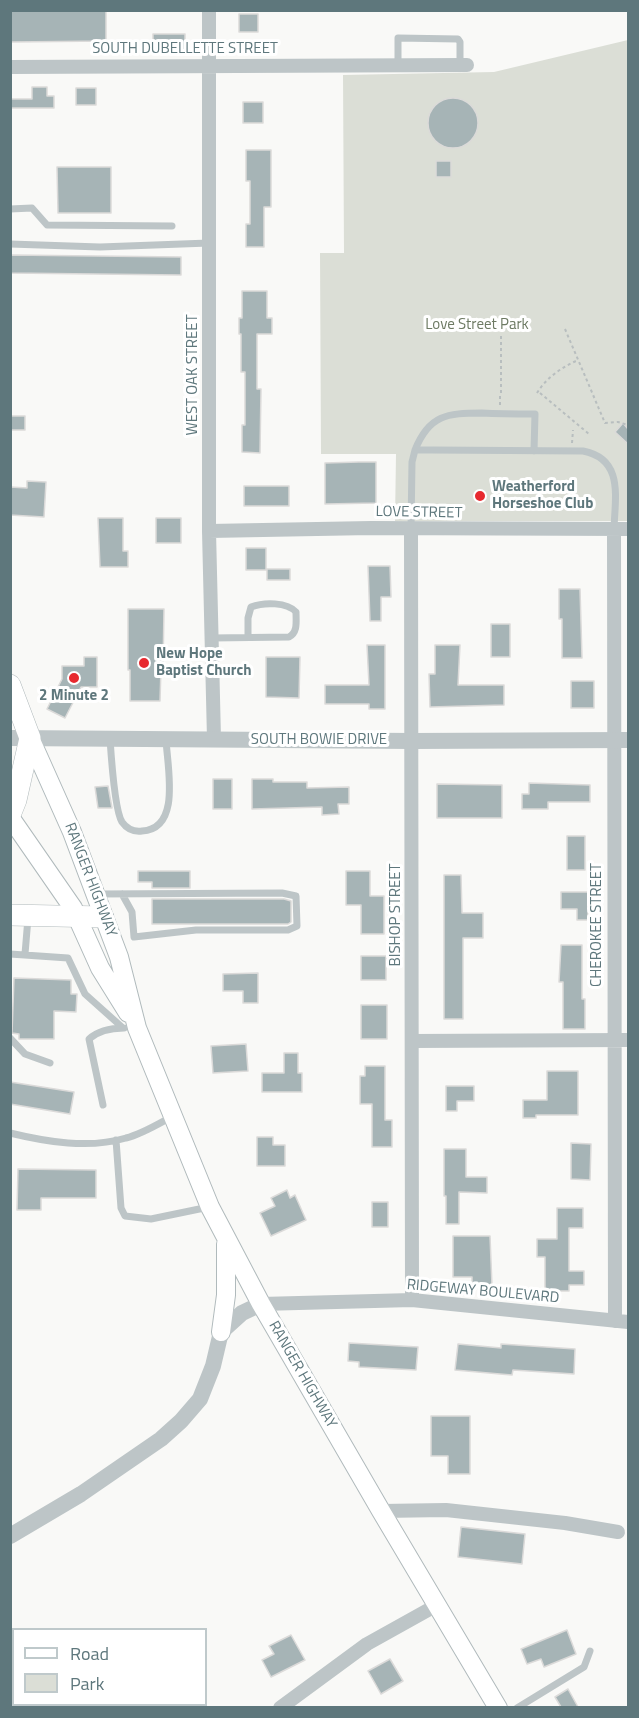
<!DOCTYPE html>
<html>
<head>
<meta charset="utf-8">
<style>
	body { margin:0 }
	#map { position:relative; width:639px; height:1718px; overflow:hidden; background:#f9f9f7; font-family:"Titillium Web",sans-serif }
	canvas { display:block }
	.frame { position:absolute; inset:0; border:12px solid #5e777c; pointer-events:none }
	.legend { position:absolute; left:12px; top:1628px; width:195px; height:78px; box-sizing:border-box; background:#fff; border:2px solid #bfc9cb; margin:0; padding:8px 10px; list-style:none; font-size:18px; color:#5e777c }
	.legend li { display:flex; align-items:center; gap:12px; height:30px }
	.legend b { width:30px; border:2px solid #bfc9cb }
</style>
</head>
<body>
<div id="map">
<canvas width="639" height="1718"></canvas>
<div class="frame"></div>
<ul class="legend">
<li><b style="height:8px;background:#fff"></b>Road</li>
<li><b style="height:16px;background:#dbded6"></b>Park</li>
</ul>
</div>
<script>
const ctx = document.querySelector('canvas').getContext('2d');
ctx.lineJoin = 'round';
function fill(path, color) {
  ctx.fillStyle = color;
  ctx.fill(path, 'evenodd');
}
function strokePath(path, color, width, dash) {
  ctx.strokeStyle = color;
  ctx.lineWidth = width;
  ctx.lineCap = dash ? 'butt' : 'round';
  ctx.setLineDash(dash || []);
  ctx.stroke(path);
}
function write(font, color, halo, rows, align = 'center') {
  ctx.font = font + ' "Titillium Web",sans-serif';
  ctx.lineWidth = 6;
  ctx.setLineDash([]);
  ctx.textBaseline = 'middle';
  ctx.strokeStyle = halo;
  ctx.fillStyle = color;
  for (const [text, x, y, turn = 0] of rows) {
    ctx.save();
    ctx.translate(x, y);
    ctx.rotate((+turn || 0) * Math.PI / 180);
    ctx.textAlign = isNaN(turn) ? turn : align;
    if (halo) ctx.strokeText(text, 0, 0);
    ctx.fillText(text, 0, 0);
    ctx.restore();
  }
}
fill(new Path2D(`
	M628,40V521H395L396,454H321L320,253H344L343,75L494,72Z`), '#dbded6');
const building = new Path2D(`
	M10,10H106V41L10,42Z
	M239,14H258V32H239Z
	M153,34H185V50H153Z
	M32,87H47V96H54V108H10V99H32Z
	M76,88H96V105H76Z
	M428 123a25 25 0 1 1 50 0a25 25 0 1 1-50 0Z
	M243,102H263V123H243Z
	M246,150H271V207H264V247H246V224H250V181H246Z
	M436,161H451V177H436Z
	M57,167H111V213H58Z
	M10,255L181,257V275L10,273Z
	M242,291H267V318H272V334H257V389H261L260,453L242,452V425H245V372H241V334H239V318H242Z
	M10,416H25V430H10Z
	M623,423L628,429V444L615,432Z
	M359,462H376V503L325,504V463Z
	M27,481L46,482L44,517L10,515V487L27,488Z
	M244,486H289V506H244Z
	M98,518H123V551H128V567H100Z
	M156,518H181V543H156Z
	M246,548H266V570H246Z
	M368,566H390L391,597H381V621H370Z
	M267,569H290V580H267Z
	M559,589H580L582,658H562V619H559Z
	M128,609H164L163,668H161L160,701H130V670H128Z
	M491,624H510V657H491Z
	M367,645H385V709H369V704H325V685H369Z
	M435,645H460L458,685H504V705L430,707L429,674H435Z
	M84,657H97V687H81L65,718L47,709L62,679V666H84Z
	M266,657H300L299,698L266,697Z
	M571,681H594V708H571Z
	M213,779H232V809H213Z
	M252,779H273V782H307V788L349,787V804H338L339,814L322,815V807L252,809Z
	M529,783L590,785V802H548V809H522V794H529Z
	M437,784L502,785V818H437Z
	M108,786L112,808H98L95,787Z
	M567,836H585V870H567Z
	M138,871H190V888H152V882H138Z
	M346,871H370V896H384V934H361V905H346Z
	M444,875H461L462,913H483V938H463V1019H444Z
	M561,892H588V920H577V909H561Z
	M152,899H284L291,901V922L288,924H152Z
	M561,945H582V999H585V1029H563V982H559Z
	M361,956H386V980H361Z
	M258,973V1003H243V991H223V974Z
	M14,978L71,980V994H77L76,1012L54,1011V1039H19V1034L12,1033Z
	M361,1005H387V1039H361Z
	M246,1044L248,1071L213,1073L211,1046Z
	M284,1053H298V1073H302V1092H262V1073H284Z
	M365,1066H385V1120H392V1147H372V1104H360V1076H365Z
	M547,1071H578V1115H536V1118H523V1100H547Z
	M10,1082L74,1092L70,1114L10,1104Z
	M446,1086H474V1101H457V1111H446Z
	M257,1137H273V1145H285V1166H257Z
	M571,1143L591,1144L590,1180L571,1179Z
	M444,1149H466V1177H487V1193L459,1192V1224H446V1196H444Z
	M18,1169L96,1170V1198H41V1210H17Z
	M287,1190L290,1198L295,1195L306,1220L271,1236L260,1213L275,1206L271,1198Z
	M372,1202H388V1227H372Z
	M557,1208H583V1228H569V1271H584V1285H569V1291H545V1257H537V1239H557Z
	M453,1236H490L492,1286H472V1277H453Z
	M349,1343L418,1347L416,1370L359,1367V1362L348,1361Z
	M458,1344L501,1348V1344L575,1349L574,1374L513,1370L512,1375L500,1374L455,1370Z
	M431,1416H470V1474H448V1456H431Z
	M461,1527L525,1534L522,1564L458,1557Z
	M567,1630L576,1654L544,1667L541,1659L527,1664L521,1649Z
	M291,1635L305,1660L271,1677L262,1660L274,1654L269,1646Z
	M390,1659L403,1681L381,1694L368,1671Z
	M568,1689L578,1707H561L555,1697Z`);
fill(building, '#a6b4b6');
strokePath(building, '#dbdad9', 1.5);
const secondary = new Path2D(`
	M30,738L72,832L119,957L137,1028L210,1207L261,1304L381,1511L498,1708
	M10,817L73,908L100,968L128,1013
	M221,1332L226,1295V1244`);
const primary = new Path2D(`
	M10,685L30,738L16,800L10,815
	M10,915L103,917`);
strokePath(secondary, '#b0babc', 20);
strokePath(primary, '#b1babc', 22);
strokePath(new Path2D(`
	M565,329L605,423L618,422L628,425
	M501,393V334
	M537,393C546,378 562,367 578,360
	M540,393L589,434
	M500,405V393
	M572,443L573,430`), '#b8bebf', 2, [3, 3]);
strokePath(new Path2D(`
	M398,65V38L458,39L460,42V65
	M10,209L32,208L47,225L172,226
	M10,244L100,247L209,243
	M415,450C429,415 447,413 482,413C500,414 517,414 535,414L534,451
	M411,528L412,462L415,450H432L583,451C624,459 615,497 614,529
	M212,638L289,637C298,632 296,622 296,612C287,602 264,602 251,607L248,618V637
	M110,739C111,754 115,811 122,822C127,829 134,832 142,831C182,829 167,766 166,739
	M98,894L282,893L296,896L297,926L288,930H196L134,937L132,912L122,894
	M10,954L68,958L85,994L123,1028
	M25,954L28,918
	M10,1038L25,1054L50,1063
	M103,1105L89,1039C99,1030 112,1028 124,1028
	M10,1133C47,1142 89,1149 126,1138C142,1134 158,1124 173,1116
	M116,1140L121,1208L125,1216L151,1219L209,1207
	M517,1708L584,1667L590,1651`), '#bdc5c7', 7);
strokePath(new Path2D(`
	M209,10V531L214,739
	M10,67L467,65
	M614,529L615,1321
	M411,530L412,1300
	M209,531L371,528L628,529
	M412,1041L628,1040
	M261,1304L412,1300L628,1322
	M381,1511L446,1510L565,1523L618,1532
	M280,1708L367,1644L437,1605`), '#bdc5c7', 14);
strokePath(new Path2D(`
	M10,738L412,741L628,740
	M10,1536L81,1494L161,1439L181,1421L200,1399L213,1366L221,1332L242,1313L261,1304`), '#bdc5c7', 16);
strokePath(secondary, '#fff', 18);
strokePath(primary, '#fff', 21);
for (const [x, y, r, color] of [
	[480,496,6,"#e7292f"],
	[144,663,6,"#e7292f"],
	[74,678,6,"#e7292f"]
]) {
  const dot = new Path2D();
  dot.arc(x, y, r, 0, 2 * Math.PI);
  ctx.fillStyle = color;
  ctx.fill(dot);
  strokePath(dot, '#fff', 2);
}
write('15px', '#5e777c', '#fff', [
	["SOUTH DUBELLETTE STREET",185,49],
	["WEST OAK STREET",193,375,-90],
	["LOVE STREET",419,513,1],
	["SOUTH BOWIE DRIVE",319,740],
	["RANGER HIGHWAY",90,880,69],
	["BISHOP STREET",396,915,-90],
	["CHEROKEE STREET",597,925,-90],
	["RIDGEWAY BOULEVARD",483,1292,5],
	["RANGER HIGHWAY",302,1375,60]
]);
write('15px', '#6d7a63', '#fff', [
	["Love Street Park",477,325]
]);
write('bold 15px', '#5e777c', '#fff', [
	["Weatherford",492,487],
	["Horseshoe Club",492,504],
	["New Hope",156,654],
	["Baptist Church",156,671],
	["2 Minute 2",74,696,"center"]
], 'left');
</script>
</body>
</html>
